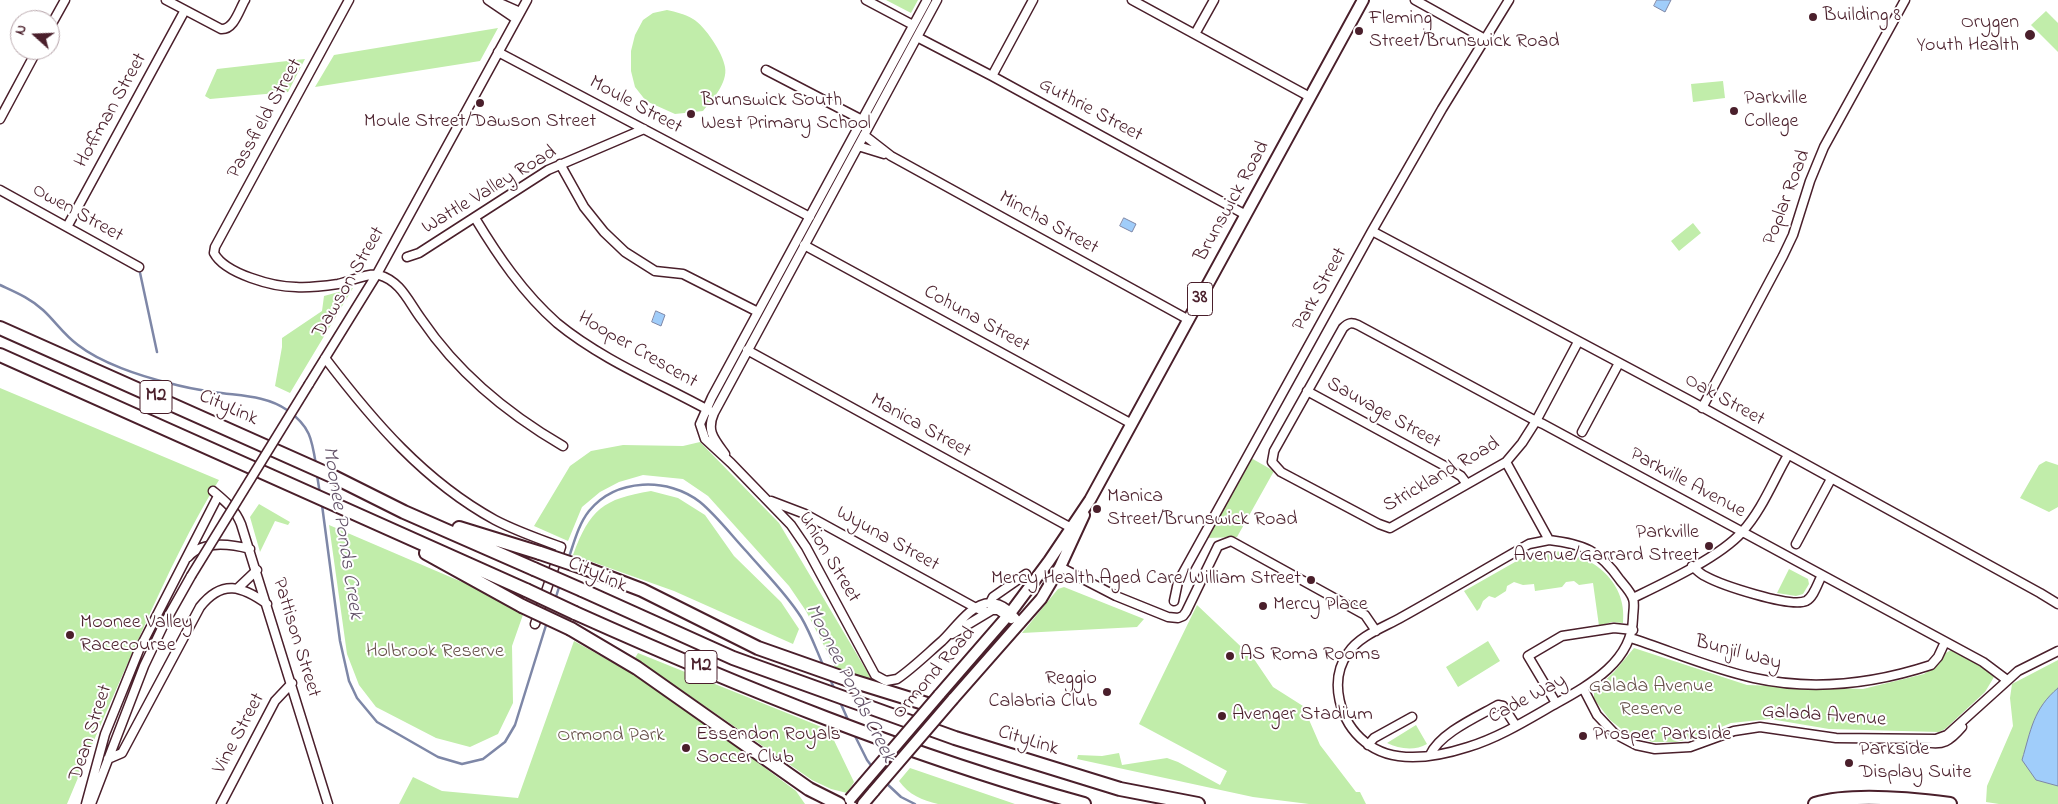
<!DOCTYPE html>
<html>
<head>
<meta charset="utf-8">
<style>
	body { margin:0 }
	#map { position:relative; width:2058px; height:804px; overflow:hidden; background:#fff; font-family:"Indie Flower",sans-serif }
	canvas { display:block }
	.north { position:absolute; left:10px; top:10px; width:50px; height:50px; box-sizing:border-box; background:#fff; border:1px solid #b7a5aa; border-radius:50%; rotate:290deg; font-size:14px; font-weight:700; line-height:20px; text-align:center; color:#4a1f2b }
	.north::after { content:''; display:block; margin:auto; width:18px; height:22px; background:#4a1f2b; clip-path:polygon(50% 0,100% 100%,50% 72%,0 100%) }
</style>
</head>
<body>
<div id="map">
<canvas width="2058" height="804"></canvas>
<div class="north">N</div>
</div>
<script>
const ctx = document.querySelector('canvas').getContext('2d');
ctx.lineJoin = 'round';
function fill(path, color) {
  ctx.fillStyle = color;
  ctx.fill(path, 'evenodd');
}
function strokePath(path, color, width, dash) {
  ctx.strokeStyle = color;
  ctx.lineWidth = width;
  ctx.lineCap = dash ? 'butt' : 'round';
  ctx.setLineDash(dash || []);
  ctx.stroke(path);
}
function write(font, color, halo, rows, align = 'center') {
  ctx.font = font + ' "Indie Flower",sans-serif';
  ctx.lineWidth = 4;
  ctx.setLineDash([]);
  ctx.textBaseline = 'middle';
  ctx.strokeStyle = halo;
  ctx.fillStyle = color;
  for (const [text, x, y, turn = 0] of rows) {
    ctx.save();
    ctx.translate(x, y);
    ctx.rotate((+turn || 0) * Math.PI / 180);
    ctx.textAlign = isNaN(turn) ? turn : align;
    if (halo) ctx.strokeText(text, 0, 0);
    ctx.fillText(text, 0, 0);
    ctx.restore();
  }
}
fill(new Path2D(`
	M886,0H918L911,13Z
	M667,10C676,12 685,14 693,19C705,26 723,53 725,67C728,83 712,100 703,111L675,114L646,101L635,87L631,71V51L635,35L643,20L653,13Z
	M2046,11L2058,23V52L2031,25Z
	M498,28L480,61L315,87L334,55Z
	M305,59L288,92L210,99L205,96L217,69Z
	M1723,81L1725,98L1693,102L1691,84Z
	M1693,223L1701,233L1679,251L1671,241Z
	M353,288L290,393L275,386L282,347V338L322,311L324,296Z
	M0,388L219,480C191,525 168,574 146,622C119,683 92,743 67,804H0Z
	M700,442L779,523L872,680L836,669L806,611L789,586L708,496L683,479L643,475L619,482L600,492L582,507L568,541L534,526L570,466L591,451L623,445L683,446Z
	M1251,458L1274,471L1237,537L1207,538Z
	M2046,461L2058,465V507L2049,512L2020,498L2039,465Z
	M651,491L678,498L705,515L734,556L781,602L799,629L793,644L674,591L573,555C590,509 603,499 651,491Z
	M259,504L290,522L288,525L275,521L260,552L250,517Z
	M329,525L525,609L512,646L513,703L498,734L470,747L436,738L376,707L359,685L347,654Z
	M1547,551C1587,550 1628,579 1623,623L1612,622L1599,626L1593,583L1579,585L1574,581L1566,582L1562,587L1535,591L1534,584L1523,585L1514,582L1507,586L1506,591L1495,598L1489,596L1483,601L1480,608L1477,611L1464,591L1522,558Z
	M1789,569L1808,579L1809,584L1803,594L1796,596L1777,593Z
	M1064,587L1144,619L1137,627L1022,633L1058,589Z
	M1197,605L1254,659L1273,687L1303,706L1320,745L1356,792H1360L1366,804H1309L1253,797L1077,759L1078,755L1102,756L1119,753L1122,765L1167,758L1178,762L1220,785L1227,771L1139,724Z
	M574,641L655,686L796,791L805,804H399L413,777L442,791L518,798Z
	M1488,641L1500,661L1458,687L1446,667Z
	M1634,648L1747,685L1863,689L1924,674L1940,663L1944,654L1951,650L1980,665L1994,677L1985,692L1945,729L1939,732L1829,729L1770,719L1731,723L1695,738L1675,742H1653L1630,736L1610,720L1594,699V691L1614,672Z
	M638,653L829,730L854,782L847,793L831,789L812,780L635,658Z
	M2058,660V804H1999L1986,802L1987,786L2013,726L2010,698L2012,684Z
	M1416,725L1427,744C1415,751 1399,749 1387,743Z
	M910,768L1015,804H938C922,800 909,795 899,781Z`), '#c1edaa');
const water = new Path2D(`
	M1657,0H1671L1665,12L1654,6Z
	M1124,218L1136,224L1132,232L1120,226Z
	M656,311L665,315L661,326L652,322Z
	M2058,688V786L2036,780L2022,760C2031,730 2033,709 2058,688Z`);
fill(water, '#a0cdfa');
strokePath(water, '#7e87a7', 1);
strokePath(new Path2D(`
	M139,268L157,352
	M0,285C15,292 30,298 43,310C55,321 64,335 78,345C101,363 140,376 169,383C183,387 199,390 214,392C238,396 266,395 287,410C310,426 312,439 316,465
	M317,475L320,494
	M322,505L340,641L349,681L357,698L377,722L438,757L462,764L483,759L505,742L515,725L547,622
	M568,560C574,543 578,525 589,511C616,478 668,477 700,502C717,516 732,536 747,552C765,573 786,593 801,617C810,632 816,649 823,665
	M555,600L560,584
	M829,677L835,690
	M840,702L849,722
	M854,734L867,760L873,768
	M885,782L901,797L915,804`), '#7e87a7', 2.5);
const minor = new Path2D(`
	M166,0L221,29C234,30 239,10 245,0
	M349,0L215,247L214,253C225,274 274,287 296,287C310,288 324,286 338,284C348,282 370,272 379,275C401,281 409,303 422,320C458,373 508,414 563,446
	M488,0L516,19
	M493,0L520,12
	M866,0L913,25
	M927,0L712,397L700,424L705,439L731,463L791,525L806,547L875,675L886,681L897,679C913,668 927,654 942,641C955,629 970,604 990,603C1004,603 1012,614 1020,624
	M1132,0L1310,97
	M1415,0L1485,39
	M50,27L65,0
	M1195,34L1214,0
	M917,37L992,76L1246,215
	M498,52L810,217
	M766,70L866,122
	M992,76L1033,0
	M0,119L37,50
	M864,135L891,156L1189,320
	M858,146L884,154
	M560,164L584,207L604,232L625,252L655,271L683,274L758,312
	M0,190L139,267
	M475,218C498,256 523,293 557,323C602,360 659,383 710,411
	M67,227L185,10
	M1372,231L1691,401L2040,593L2058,604
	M804,245L1132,424
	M407,257L419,253L548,170L644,129
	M1578,342L1536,421L1522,443L1506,462L1390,528L1379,524L1281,472L1272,462L1274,451L1343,328C1348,323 1351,322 1358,325L1536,421L1543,424L1983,662L2007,680
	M747,350L1075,530
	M325,358C373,421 424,481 495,520C516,531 539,539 561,547L535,624
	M309,384L377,274L527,0
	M1307,391L1443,465L1461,476L1467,484
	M1702,408L1783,256L1793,235L1810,181L1824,147L1905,0
	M1582,432L1619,363
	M725,454C714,439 706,431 714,413L937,0
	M1506,462L1549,540
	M213,491C225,501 235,509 241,524L328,804
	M771,501L805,514L976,608L986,612
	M1549,540C1584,544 1600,551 1620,580C1624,585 1631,592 1633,599C1635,604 1633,612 1633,618C1632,665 1583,688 1548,708C1522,723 1497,738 1468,747C1437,757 1393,765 1365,742C1340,722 1328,681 1348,653C1360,635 1385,627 1402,617C1445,593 1487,568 1529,544Z
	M1796,544L1831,479
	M188,557C203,540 231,544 250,549
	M1692,566C1696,569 1700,574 1705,576C1721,585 1790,608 1806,601C1814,597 1818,582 1822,575
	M1060,567L1116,596L1168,617L1178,618L1183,616L1186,612L1218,546L1231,541L1365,615L1376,631
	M238,588L257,570
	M1633,598C1664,583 1720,557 1742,532C1762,510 1773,481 1788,455
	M1174,601L1178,582L1372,231L1442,109L1509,0
	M990,603L993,597L1026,574
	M952,634L992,610H998L1011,619
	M1631,638C1671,651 1712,669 1754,678C1813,691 1873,684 1931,665L1938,657L1945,642
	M1583,688L1597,715L1615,734L1636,745L1655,749L1690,747L1734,731L1760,727L1836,738L1936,739L1947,735L2018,671L2058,651
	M1556,703L1528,656L1562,636L1614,628L1633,630
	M1925,742C1943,746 1950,741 1962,727
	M1368,745L1374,738L1412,717
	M1430,755C1440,733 1477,717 1498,705L1503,706L1516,726
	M108,759L122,753L200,607C222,579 242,586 267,604
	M86,804L105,734L139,650L218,496
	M91,804L144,666L164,624L191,576
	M221,804L275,701L292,683`);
const major = new Path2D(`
	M939,695L1011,612L1049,561L1090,500L1363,0
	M953,699L1041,599L1060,567L1084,515
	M863,804L874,791`);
const highway = new Path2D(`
	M0,328L332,476L404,512L534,569
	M0,355L526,590
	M459,528L540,553
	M426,553L522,606
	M587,569L642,590L758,648L846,679L930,705
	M582,590L733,658L955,738L1120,789L1198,804
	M575,613C740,687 910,756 1084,804
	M571,629L637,668L809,789L839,804
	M1815,804C1851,793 1912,799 1950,804`);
strokePath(minor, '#4a1f2b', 11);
strokePath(major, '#4a1f2b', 14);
strokePath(highway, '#4a1f2b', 16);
strokePath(minor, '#fff', 8);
strokePath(major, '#fff', 10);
strokePath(highway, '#fff', 12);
const minorBridge = new Path2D(`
	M191,576L309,384`);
const majorBridge = new Path2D(`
	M874,791L953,699
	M850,799L939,695`);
const highwayBridge = new Path2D(`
	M540,553L587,569
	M534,569L582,590
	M526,590L575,613
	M522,606L571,629`);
strokePath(minorBridge, '#4a1f2b', 11, []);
strokePath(majorBridge, '#4a1f2b', 14, []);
strokePath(highwayBridge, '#4a1f2b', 16, []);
strokePath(minorBridge, '#fff', 8);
strokePath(majorBridge, '#fff', 10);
strokePath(highwayBridge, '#fff', 12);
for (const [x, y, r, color] of [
	[1813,17,5,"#4a1f2b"],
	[1359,31,5,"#4a1f2b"],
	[2030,35,6,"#4a1f2b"],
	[480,103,5,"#4a1f2b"],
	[1734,111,5,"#4a1f2b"],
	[691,114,5,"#4a1f2b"],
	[1097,509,5,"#4a1f2b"],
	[1709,546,5,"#4a1f2b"],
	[1311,580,5,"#4a1f2b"],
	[1263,606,5,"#4a1f2b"],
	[70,635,5,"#4a1f2b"],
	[1230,656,5,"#4a1f2b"],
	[1107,692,5,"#4a1f2b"],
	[1222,716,5,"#4a1f2b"],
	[1583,736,5,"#4a1f2b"],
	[686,748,5,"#4a1f2b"],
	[1849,763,5,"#4a1f2b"]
]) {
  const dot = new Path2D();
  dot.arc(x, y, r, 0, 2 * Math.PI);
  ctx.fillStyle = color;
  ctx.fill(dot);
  strokePath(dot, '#fff', 2);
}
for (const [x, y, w] of [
	[1200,299,25],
	[156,397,32],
	[701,667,32]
]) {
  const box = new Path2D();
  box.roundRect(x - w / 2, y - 16.5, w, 33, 4);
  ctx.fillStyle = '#fff';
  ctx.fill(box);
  strokePath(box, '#4a1f2b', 1);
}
write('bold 19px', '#4a1f2b', null, [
	["38",1200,299],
	["M2",156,397],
	["M2",701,667]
]);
write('20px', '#4a1f2b', '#fff', [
	["Building 8",1823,17],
	["Fleming",1369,20],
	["Street/Brunswick Road",1369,43],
	["Orygen",2019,24,"right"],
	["Youth Health",2019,47,"right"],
	["Parkville",1744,100],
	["College",1744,123],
	["Brunswick South",701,102],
	["West Primary School",701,125],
	["Moule Street/Dawson Street",480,123,"center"],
	["Manica",1107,498],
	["Street/Brunswick Road",1107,521],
	["Parkville",1699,534,"right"],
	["Avenue/Garrard Street",1699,557,"right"],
	["Mercy Health Aged Care/William Street",1301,580,"right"],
	["Mercy Place",1273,606],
	["Moonee Valley",80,624],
	["Racecourse",80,647],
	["AS Roma Rooms",1240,656],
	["Reggio",1097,680,"right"],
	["Calabria Club",1097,703,"right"],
	["Avenger Stadium",1232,716],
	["Essendon Royals",696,736],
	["Soccer Club",696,759],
	["Prosper Parkside",1593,736],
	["Parkside",1859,751],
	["Display Suite",1859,774]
], 'left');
write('20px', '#4a1f2b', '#fff', [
	["Moule Street",635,106,28],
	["Hoffman Street",112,111,-61],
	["Guthrie Street",1090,111,28],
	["Passfield Street",266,119,-61],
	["Wattle Valley Road",490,191,-31],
	["Poplar Road",1788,198,-69],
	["Brunswick Road",1233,202,-61],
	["Owen Street",77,214,29],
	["Mincha Street",1048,224,29],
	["Dawson Street",350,283,-60],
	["Park Street",1321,290,-61],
	["Cohuna Street",976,320,29],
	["Hooper Crescent",637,351,30],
	["Oak Street",1724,401,29],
	["CityLink",228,409,24],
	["Sauvage Street",1383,414,29],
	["Manica Street",920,427,29],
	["Strickland Road",1442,476,-30],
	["Parkville Avenue",1687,484,28],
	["Wyuna Street",887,540,29],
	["Union Street",828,558,59],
	["CityLink",597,576,24],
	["Pattison Street",295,638,73],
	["Bunjil Way",1738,654,15],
	["Ormond Road",935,674,-49],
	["Cade Way",1528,700,-28],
	["Galada Avenue",1824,717,4],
	["Dean Street",92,733,-72],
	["Vine Street",240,734,-62],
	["CityLink",1028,742,17]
]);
write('20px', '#68524b', '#fff', [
	["Holbrook Reserve",435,653],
	["Galada Avenue",1651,688],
	["Reserve",1651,711],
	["Ormond Park",611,737]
]);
write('italic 21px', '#645369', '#fff', [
	["Moonee Ponds Creek",341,533,81],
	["Moonee Ponds Creek",849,684,63]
]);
</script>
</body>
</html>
